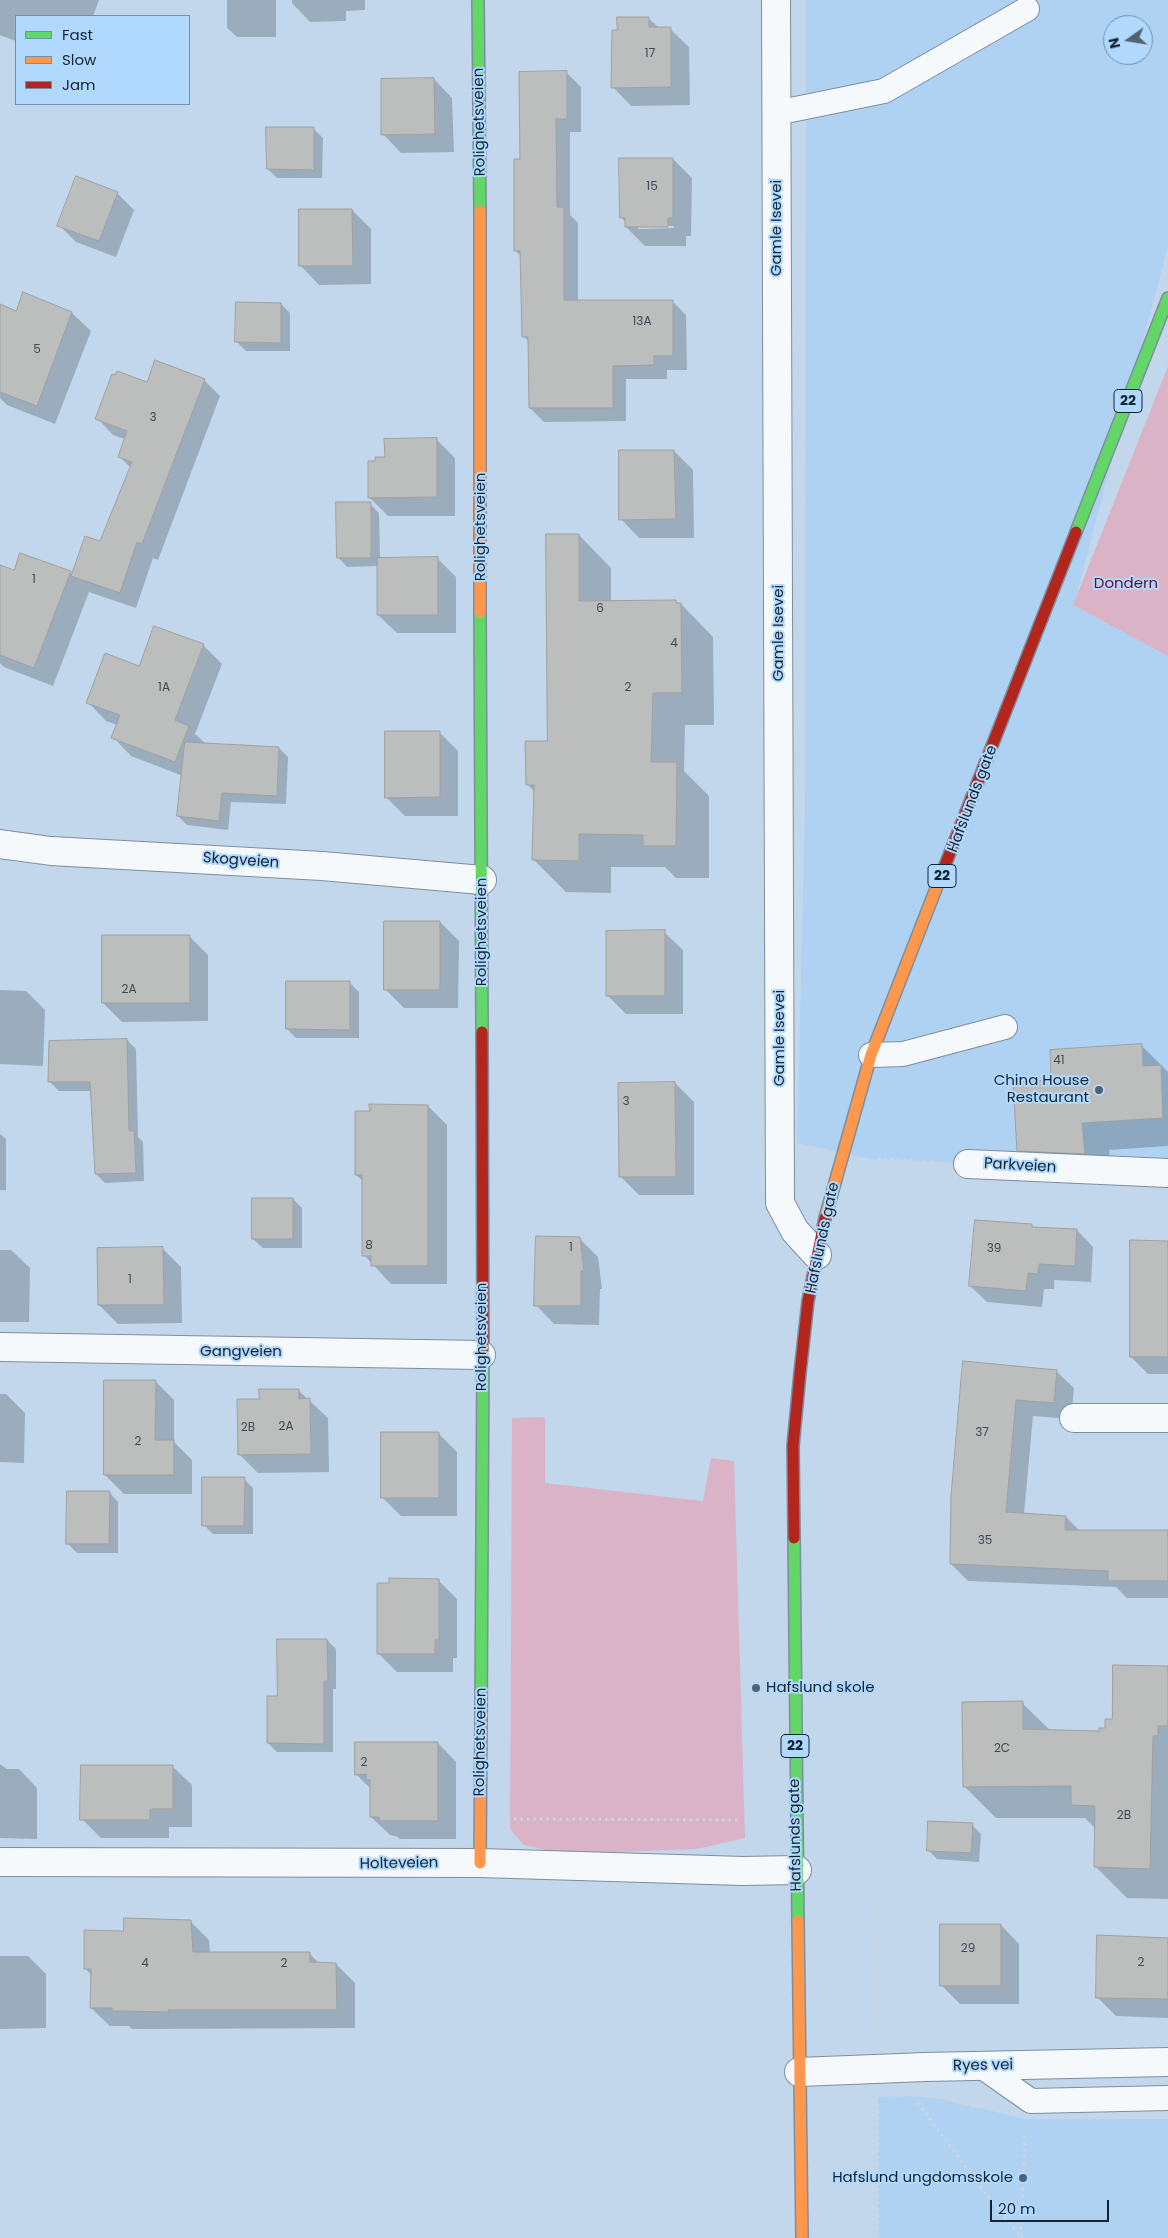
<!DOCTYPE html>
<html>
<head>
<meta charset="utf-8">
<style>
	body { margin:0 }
	#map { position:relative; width:1168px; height:2238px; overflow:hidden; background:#c2d7ec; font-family:Poppins,sans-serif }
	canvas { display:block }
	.legend { position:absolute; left:15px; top:15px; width:175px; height:90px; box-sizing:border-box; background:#b1d8fd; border:1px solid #7190ad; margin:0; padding:6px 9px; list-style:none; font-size:15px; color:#112435 }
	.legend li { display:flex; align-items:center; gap:10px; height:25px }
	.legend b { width:25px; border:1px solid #7190ad }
	.north { position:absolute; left:1103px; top:15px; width:50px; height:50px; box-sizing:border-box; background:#b1d8fd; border:1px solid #7190ad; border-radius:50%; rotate:257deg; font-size:14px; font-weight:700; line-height:20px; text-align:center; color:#112435 }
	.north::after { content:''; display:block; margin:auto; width:18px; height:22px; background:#4f6375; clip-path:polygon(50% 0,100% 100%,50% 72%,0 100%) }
	.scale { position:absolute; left:990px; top:2200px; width:119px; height:22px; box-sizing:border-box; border:2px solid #112435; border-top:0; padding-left:6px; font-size:15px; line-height:18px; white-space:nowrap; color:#112435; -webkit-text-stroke:4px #b1d8fd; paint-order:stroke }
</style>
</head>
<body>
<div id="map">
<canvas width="1168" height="2238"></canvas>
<ul class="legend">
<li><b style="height:6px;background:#63d668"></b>Fast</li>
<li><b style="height:6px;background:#ff974d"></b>Slow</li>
<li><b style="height:6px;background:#b3261e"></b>Jam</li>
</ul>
<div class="north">N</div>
<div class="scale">20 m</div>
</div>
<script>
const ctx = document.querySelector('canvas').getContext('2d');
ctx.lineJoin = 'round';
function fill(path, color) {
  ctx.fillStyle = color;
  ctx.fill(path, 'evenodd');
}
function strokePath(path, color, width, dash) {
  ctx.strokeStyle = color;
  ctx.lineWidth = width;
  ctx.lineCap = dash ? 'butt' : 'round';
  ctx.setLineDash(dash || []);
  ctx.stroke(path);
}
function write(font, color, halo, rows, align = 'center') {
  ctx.font = font + ' Poppins,sans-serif';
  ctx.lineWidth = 4;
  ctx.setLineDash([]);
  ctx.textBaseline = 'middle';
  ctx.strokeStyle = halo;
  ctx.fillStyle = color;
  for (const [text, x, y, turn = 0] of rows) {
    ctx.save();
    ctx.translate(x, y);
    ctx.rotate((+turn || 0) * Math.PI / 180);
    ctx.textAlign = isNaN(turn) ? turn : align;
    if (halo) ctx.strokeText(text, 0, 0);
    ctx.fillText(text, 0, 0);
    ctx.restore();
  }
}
fill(new Path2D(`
	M806,0H1168V246L1074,605L1168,656V1173L872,1159L797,1143L805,804ZM1113,25H1143V55H1113Z
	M913,2096L942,2099L1025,2119H1168V2238H878V2097Z`), '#b0d2f2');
fill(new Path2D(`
	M1168,366V656L1073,605Z
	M545,1417V1483L703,1501L711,1458L734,1461L745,1838L697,1849L563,1854L524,1845L510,1829L512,1418Z`), '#dab4c6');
fill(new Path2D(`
	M0,0H99L93,16H16V41L0,35Z
	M227,0H276V37H237L227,28Z
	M292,0H365V10L346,11V21L310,22L292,3Z
	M648,18L659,28L670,29L689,47L690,105L631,106L613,87L619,31Z
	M567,73L581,87V132H570V215L578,223V301H672L686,315L687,370H667V379H626V421L544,422L530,408V343L523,336L522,257L515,250L521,161Z
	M434,79L452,98L454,152L401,153L383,134Z
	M313,128L323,138L322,178H277L268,169Z
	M673,159L692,178L691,236H686V246H645L626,227V223L621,217ZM638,226H674V228L638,229Z
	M117,193L134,210L116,257L76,242L59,225Z
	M352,210L371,229V284L319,285L301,266Z
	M23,294L72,313L91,331L55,424L7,405L0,398V306L16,312Z
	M281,304L290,313V351H246L237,342Z
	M204,380L220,396L158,560L153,558L136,608L89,592L53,686L4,667L0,663V566L14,572L70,573L73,575L101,542L131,468L119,456L125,439L113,435L97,418Z
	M436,439L455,458V516H388L369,497L377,462Z
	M674,451L693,470L694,538H639L621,519Z
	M370,504L379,513L380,559L437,558L456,577V633H397L378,615V566L347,567L338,557Z
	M579,535L611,568V602H675L681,604L713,637L714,725H685L684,771L709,796V878H676L665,867H611V893L566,892L533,859L535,792L527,784L548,742Z
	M203,645L222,664L195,734L206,744L279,748L288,757L286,804L231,802L228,830L187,825L178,816L183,776L131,756L113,737L117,725L106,721L88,702L139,667Z
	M439,732L458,751V816H405L386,797Z
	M440,922L459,941L458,1008H404L385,989Z
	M664,932L683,950V1014H626L607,995Z
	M189,936L208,955V1021L122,1022L103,1003Z
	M350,983L359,992V1038H296L287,1029Z
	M0,990L26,991L45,1010L43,1066L0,1064Z
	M127,1040L136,1049L138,1137L143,1142L144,1181L105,1183L96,1174L92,1091H59L50,1082Z
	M1141,1045L1168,1072V1146L1109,1150L1112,1180L1046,1177L1019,1150L1052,1081Z
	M675,1083L694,1102V1195H639L620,1176Z
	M428,1106L447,1125V1284H391L364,1255V1182L356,1175L371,1112Z
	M0,1134L6,1139V1190H0Z
	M293,1199L302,1208V1248H263L253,1239Z
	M1032,1226L1034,1228L1077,1230L1093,1247L1091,1282L1054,1280V1289H1044L1042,1307L987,1302L970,1286Z
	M579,1238L598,1257L602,1289H600L599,1325L554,1324L536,1305Z
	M1168,1242V1374H1148L1131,1357Z
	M162,1248L181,1267L182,1323L118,1324L99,1305Z
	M0,1250H11L30,1268L29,1322H0Z
	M964,1363L1056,1371L1074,1388L1071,1419L1033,1416L1024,1514L1066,1517L1080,1531H1168V1598H1127L1116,1587L968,1581L951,1564Z
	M155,1381L174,1400V1442L192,1460V1494H124L105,1475Z
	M298,1390L328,1418L329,1472L258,1473L240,1455L260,1400Z
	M0,1394H6L25,1413L24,1463L0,1462Z
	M438,1433L457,1452V1516H401L382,1497Z
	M244,1479L253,1488V1534H213L204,1525Z
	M109,1492L118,1502V1553H77L68,1544Z
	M438,1580L457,1599V1658H453V1672H397L378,1653Z
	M327,1640L336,1649V1689H333V1752H277L268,1743Z
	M1168,1668V1899L1127,1898L1096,1867V1829L1085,1818H996L964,1786L1022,1703L1051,1731L1100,1732L1106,1729Z
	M438,1743L456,1762V1839H400L396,1836L390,1835L371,1817V1789L356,1774Z
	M0,1764L7,1769H19L37,1788V1839L0,1838Z
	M173,1767L192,1785V1827H169V1838H101L82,1819Z
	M972,1825L981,1834L979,1862L937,1859L928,1850Z
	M190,1921L209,1940L210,1953H309L320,1964H336L355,1983V2028L132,2029L129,2026H110L91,2008L92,1976L85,1968Z
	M1001,1925L1019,1944V2004H960L941,1985Z
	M1168,1939V2018L1116,2016L1097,1997Z
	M0,1956H28L46,1974V2028L0,2029Z`), '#0003');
const building = new Path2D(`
	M617,17H649V27H671V87L611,88L612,30H617Z
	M567,71V119H556L557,207H564V300H673V356H654V365L613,366V408H529L528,337H522L520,251H514V159H520L519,72Z
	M434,78L435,134L381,135V79Z
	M266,127H314V170L267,169Z
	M619,158H673V218H668V227H625V218H620Z
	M76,176L118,192L99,241L57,226Z
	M299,209H352L353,266H299Z
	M23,292L72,312L37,406L0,392V304L16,311Z
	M236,302L281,303V343L235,342Z
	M155,360L205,379L142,544L137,542L120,593L71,576L85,536L100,541L132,462L118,457L127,431L95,419L112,374L115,375L117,371L147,382Z
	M437,438V497L368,498V461H375V457H385L384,439Z
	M619,450H674L676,519L619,520Z
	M336,502H371V558H337Z
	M546,534H579V601L676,600V603H681L682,693H653L651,762H677L676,846H643V835L579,834V861L532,860L534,785H526L525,741H547Z
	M20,553L71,571L34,668L0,655V565L14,570Z
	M438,557V615H377V558Z
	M154,626L204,644L175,720L189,726L175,762L111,738L120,715L86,703L105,653L139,666Z
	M385,731H440V797L385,798Z
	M185,742L279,747L277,796L222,793L219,821L177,816Z
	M384,921H440V990H384Z
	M665,930V996H606V931Z
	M102,935H190V1003H102Z
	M286,981H350V1030L286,1029Z
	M127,1039L129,1131H134L136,1173L95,1174L90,1082H48L49,1041Z
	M1142,1044L1143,1066L1161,1065L1163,1118L1082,1123L1085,1154L1017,1151L1013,1082L1051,1080L1050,1050Z
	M675,1082L676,1177H619L618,1083Z
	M369,1104L428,1105V1266H371V1256H362V1175H355V1111H370Z
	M252,1198H293V1239H252Z
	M975,1220L1032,1224V1227L1077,1229L1075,1266L1039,1264L1038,1274L1028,1273L1026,1291L969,1286Z
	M536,1236L580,1237L584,1271H581V1306H534Z
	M1130,1240L1168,1241V1357H1130Z
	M163,1247L164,1305H98L97,1248Z
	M963,1361L1057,1370L1054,1403L1016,1400L1006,1512L1066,1516L1065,1530H1168V1581H1108V1571L950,1564L951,1496Z
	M104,1380H156L155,1440H174V1475H104Z
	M259,1389H299V1399L310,1398L311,1454L238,1455L237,1399H259Z
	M381,1432H439V1498H381Z
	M202,1477H245L244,1526H202Z
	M67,1491H110L109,1544H66Z
	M389,1578L439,1579V1640H435V1654H377V1583H389Z
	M277,1639H327L328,1681H324V1744L267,1743V1696H277Z
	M1113,1665L1168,1666V1726H1158V1736H1153L1150,1869L1094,1867L1095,1806L1071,1805V1786L963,1787L962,1702L1023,1701V1729L1099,1731V1728H1105V1719H1112Z
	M355,1742H438V1821H380L379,1817H370V1780H366V1774L355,1775Z
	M81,1765H173V1809H150V1820H80Z
	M928,1821L973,1823L971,1853L927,1851Z
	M124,1918L191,1920L193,1952H310V1962L336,1963L337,2010H168L169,2012L112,2011V2008H90L91,1969H84V1930L123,1931Z
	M940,1924H1001V1986H940Z
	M1097,1935L1168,1938V1999L1096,1998Z`);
fill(building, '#bcbdbd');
strokePath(building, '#9fa0a1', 1);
const lane = new Path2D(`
	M776,113L884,91L1027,9
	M871,1055L903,1054L1005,1027
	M981,2066L1031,2101L1168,2098`);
const street = new Path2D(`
	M776,0L780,1203L795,1231L817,1255
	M0,844L51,851L322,866L482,880
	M968,1164L1168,1173
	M0,1347L481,1355
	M1074,1418H1168
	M0,1862L480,1863L743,1871L797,1870
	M799,2072L925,2067L1168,2062`);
const fast = new Path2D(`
	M478,0L480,211
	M1076,532L1168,298
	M480,612L482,1032
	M794,1538L798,1921
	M481,1716L483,1350`);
const slow = new Path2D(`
	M480,211V612
	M825,1218L871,1055L944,868
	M480,1863L481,1716
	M798,1921L802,2238`);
const jam = new Path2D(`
	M944,868L1076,532
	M482,1032L483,1350
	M794,1538L793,1446L800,1373L808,1301L825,1218`);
strokePath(lane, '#7d8ea0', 26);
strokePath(street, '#7d8ea0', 30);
strokePath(fast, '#7d8ea0', 14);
strokePath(slow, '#7d8ea0', 14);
strokePath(jam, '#7d8ea0', 14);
strokePath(new Path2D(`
	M878,1159L934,1162
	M514,1819L741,1820
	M848,1821L874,1819L876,2035
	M918,2103L992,2202L1022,2238
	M958,2103L981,2108
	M878,2104V2238
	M1021,2236L1025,2132`), '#cdd4da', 3, [2.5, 4]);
strokePath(lane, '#f6f9fc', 24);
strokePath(street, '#f6f9fc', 28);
strokePath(fast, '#63d668', 11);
strokePath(slow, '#ff974d', 11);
strokePath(jam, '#b3261e', 11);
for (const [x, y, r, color] of [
	[1099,1090,5,"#4f6375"],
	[756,1688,5,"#4f6375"],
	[1023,2178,5,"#4f6375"]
]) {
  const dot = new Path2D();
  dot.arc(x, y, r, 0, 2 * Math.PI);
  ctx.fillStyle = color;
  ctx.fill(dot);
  strokePath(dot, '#b1d8fd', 2);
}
write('12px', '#3c4a57', null, [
	["17",650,54],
	["15",652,187],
	["13A",642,322],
	["5",37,350],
	["3",153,418],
	["1",34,580],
	["6",600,609],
	["4",674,644],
	["1A",164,688],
	["2",628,688],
	["2A",129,990],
	["41",1059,1061],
	["3",626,1102],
	["8",369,1246],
	["1",571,1248],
	["39",994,1249],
	["1",130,1280],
	["2A",286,1427],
	["2B",248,1428],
	["37",982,1433],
	["2",138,1442],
	["35",985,1541],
	["2C",1002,1749],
	["2",364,1763],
	["2B",1124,1816],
	["29",968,1949],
	["2",1141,1963],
	["4",145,1964],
	["2",284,1964]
]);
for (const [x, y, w] of [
	[1128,401,28],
	[942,876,28],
	[795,1746,28]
]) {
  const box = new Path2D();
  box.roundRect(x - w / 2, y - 11.5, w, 23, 4);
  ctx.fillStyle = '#b1d8fd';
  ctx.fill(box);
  strokePath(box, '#112435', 1);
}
write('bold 14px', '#112435', null, [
	["22",1128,401],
	["22",942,876],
	["22",795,1746]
]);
write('15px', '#112435', '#b1d8fd', [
	["Rolighetsveien",480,122,-91],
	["Gamle Isevei",777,228,-90],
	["Rolighetsveien",481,527,-90],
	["Gamle Isevei",779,633,-90],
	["Hafslunds gate",973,799,-69],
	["Skogveien",241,861,4],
	["Rolighetsveien",482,932,-90],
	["Gamle Isevei",780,1038,-90],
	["Parkveien",1020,1166,3],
	["Hafslunds gate",823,1238,-78],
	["Rolighetsveien",482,1337,-90],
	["Gangveien",241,1352],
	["Rolighetsveien",481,1742,-89],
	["Hafslunds gate",796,1835,-91],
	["Holteveien",399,1864,-1],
	["Ryes vei",983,2066,-1]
]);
write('15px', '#690b2d', '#b1d8fd', [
	["Dondern",1126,584]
]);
write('15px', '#112435', '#b1d8fd', [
	["China House",1089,1081],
	["Restaurant",1089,1098],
	["Hafslund skole",766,1688,"left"],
	["Hafslund ungdomsskole",1013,2178]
], 'right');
</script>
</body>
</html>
